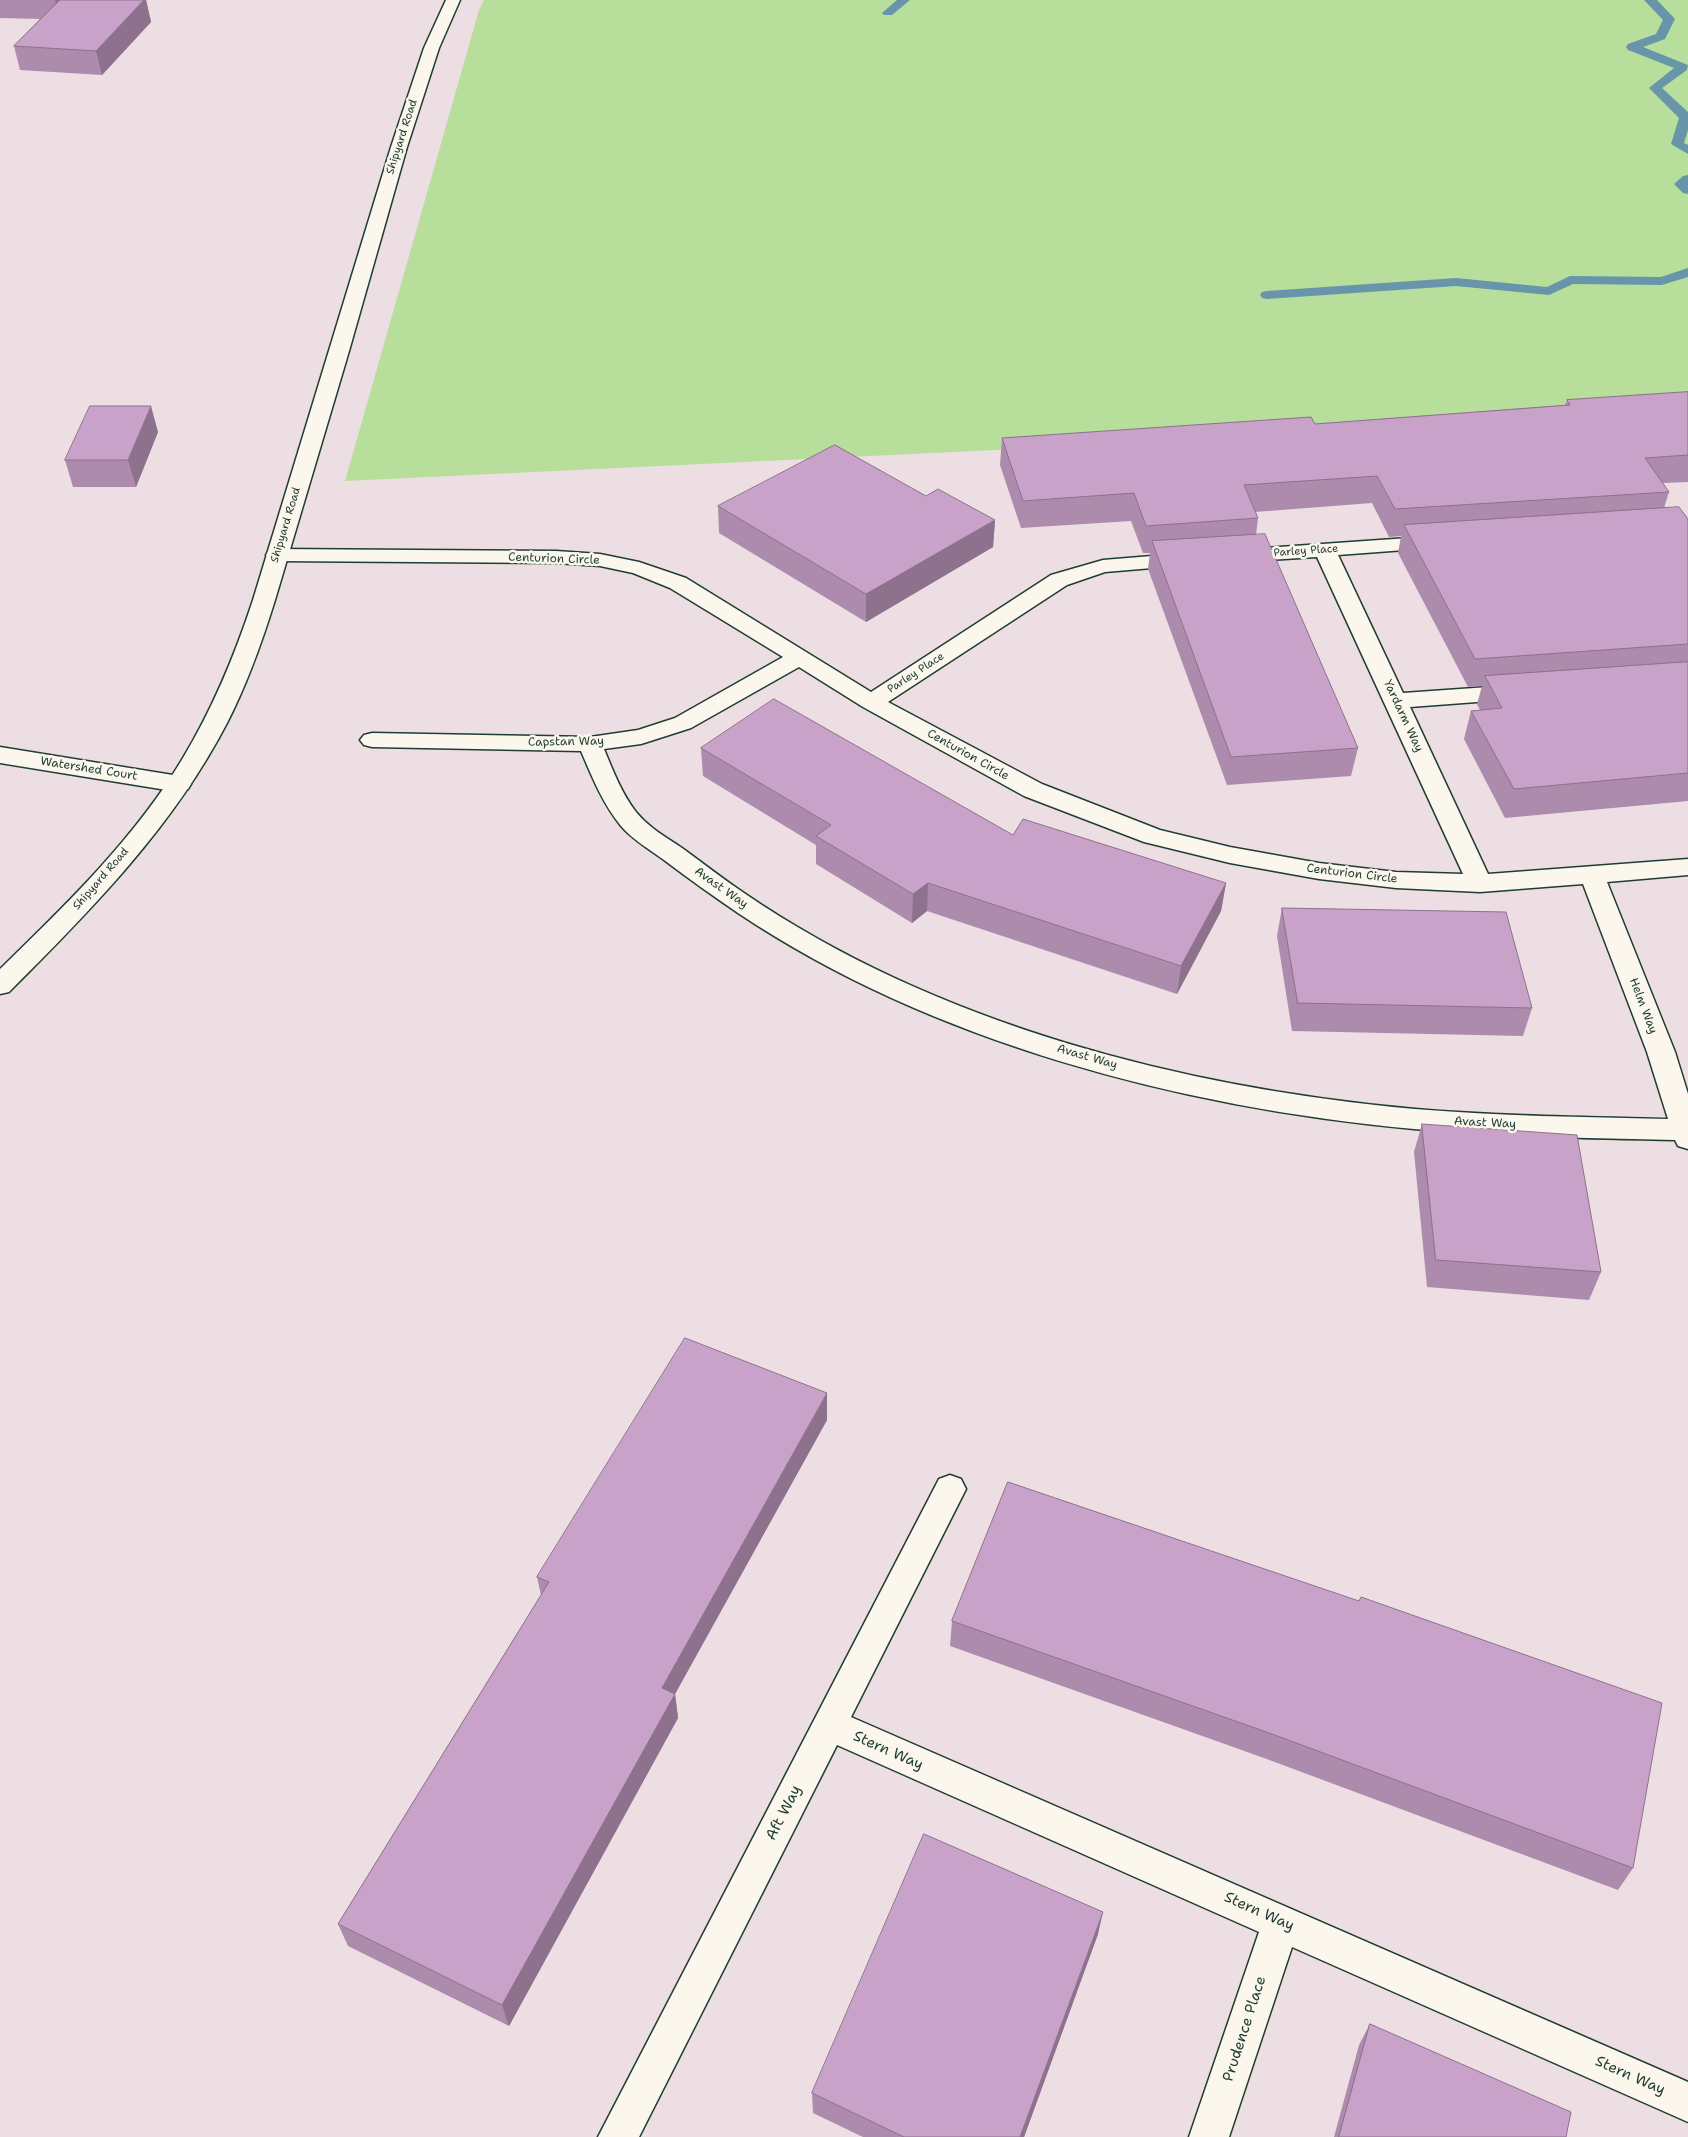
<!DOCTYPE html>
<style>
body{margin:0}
canvas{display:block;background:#ecdee2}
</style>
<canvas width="1688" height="2137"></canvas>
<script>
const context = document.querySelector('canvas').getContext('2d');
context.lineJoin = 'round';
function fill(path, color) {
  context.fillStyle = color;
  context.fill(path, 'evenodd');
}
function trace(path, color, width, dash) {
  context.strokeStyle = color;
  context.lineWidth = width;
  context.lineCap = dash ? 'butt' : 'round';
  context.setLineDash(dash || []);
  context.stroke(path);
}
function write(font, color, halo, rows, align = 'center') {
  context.font = font + ' "Shantell Sans",sans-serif';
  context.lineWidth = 5;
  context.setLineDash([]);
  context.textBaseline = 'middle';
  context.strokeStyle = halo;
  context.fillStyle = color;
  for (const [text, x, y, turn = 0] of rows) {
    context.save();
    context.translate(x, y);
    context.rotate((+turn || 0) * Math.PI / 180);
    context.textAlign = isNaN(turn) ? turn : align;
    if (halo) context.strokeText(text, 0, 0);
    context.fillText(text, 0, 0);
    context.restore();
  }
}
const green = new Path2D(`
 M484,0H1688V417L345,481L479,10Z`);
const stream = new Path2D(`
 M897,0H910L892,15H884L882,13Z
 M1644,0H1657L1675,19L1665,39L1643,47L1688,65L1687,70L1662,88L1688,112V130L1684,143L1688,145V154L1671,144L1679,118L1649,88L1674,68L1628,50L1626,47L1628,44L1656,34L1663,20Z
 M1688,175V194L1683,193L1674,184L1683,176Z
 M1688,268V277L1662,285L1573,284L1549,295L1456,286L1267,299L1262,298L1260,295L1262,292L1267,291L1456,278L1547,287L1570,276L1661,277Z`);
const street = new Path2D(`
 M1437,536L1445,537L1448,542L1445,547L1338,555L1403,693L1517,685L1525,687L1529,692L1525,697L1517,699L1410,707L1488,874L1688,859V875L1607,882L1675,1052L1688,1094V1149L1678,1146L1675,1140C1588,1138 1501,1137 1414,1129C1184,1108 932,1043 738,913C713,896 688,878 664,860C649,849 633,840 621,826C603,804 592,777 581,751L372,747L364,745L360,740L364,735L372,733L590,737L638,730L675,718L783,657L670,588L633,573L600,566L556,563L277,561L269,560L266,555L269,550L277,549L556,551L600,554L639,562L686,578L871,692L1051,575L1103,560L1188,553L1196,554L1199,559L1196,564L1188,565L1105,572L1067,585L888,702L1042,784L1160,830L1230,847L1319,863L1396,872L1463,874L1317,557L1236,562L1228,561L1225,556L1228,551L1236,550ZM799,667L863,707L1024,796L1144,842L1230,863L1319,879L1396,888L1480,892L1583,884L1647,1052L1668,1119C1584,1117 1499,1116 1415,1109C1184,1088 937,1025 744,893C723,879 703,863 682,848C666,837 649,828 636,812C622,794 613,771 604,749L641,744L691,728Z
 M0,747L179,776L188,779L191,784L188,789L179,792L0,763Z
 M950,1475L961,1479L966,1489L851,1717L1688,2082V2122L1292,1947L1229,2137H1189L1259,1932L837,1745L639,2137H598L939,1479Z`);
const secondary = new Path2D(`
 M446,0H460L439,48L407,147L349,351L275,600C262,642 247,684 227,723C173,827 91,910 9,992L0,994V969C66,905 135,838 183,758C213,708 235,655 253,600L391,147L424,48Z`);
const wall = new Path2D(`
 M0,0H146L151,22L102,75L20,70L14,46L40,19L0,18Z
 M1688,392V482L1663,483L1669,492L1664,508L1688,519V801L1505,818L1464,739L1471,711L1480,710L1477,704L1482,686L1468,687L1398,553L1401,536L1389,537L1372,503L1255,512L1258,518L1256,535L1358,748L1351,776L1227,785L1148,569L1150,553H1143L1131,521L1021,528L1000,465L1002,438L1315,424L1565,405L1567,400Z
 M158,432L136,487H73L65,460Z
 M926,496L995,520L993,547L866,622L719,533L718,506Z
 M701,748L1013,835L1226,883L1221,911L1177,994L927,911L912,923L816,864V845L703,776Z
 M1282,908L1532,1008L1523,1036L1292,1031L1277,936Z
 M1422,1124L1601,1272L1589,1300L1427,1287L1414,1152Z
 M827,1420L675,1694L678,1718L509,2026L348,1946L338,1924L541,1595L537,1577Z
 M1008,1482L1633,1868L1618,1890L1264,1758L950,1646L952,1621Z
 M1098,1934L1024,2137H863L813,2113L812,2093Z
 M1370,2024L1566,2137H1334L1359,2045Z`);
const shadedWall = new Path2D(`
 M55,0H75L60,20Z
 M144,0H146L151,22L102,75L96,51Z
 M151,406L158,432L136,487L128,460Z
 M995,520L993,547L866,622V594Z
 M928,883L927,911L912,923L913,894Z
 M1226,883L1221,911L1177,994L1181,966Z
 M827,1393V1420L665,1712L662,1688Z
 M675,1694L678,1718L509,2026L502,2005Z
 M1103,1912L1098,1934L1024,2137H1020Z`);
const building = new Path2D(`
 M60,0H144L96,51L14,46Z
 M1688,392V455L1645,458L1669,492L1395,509L1377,476L1244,485L1258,518L1146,526L1134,493L1023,501L1002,438L1311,417L1315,424L1570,405L1567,400Z
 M90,406H151L128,460H65Z
 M835,445L926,496L938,489L995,520L866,594L718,506Z
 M1679,507L1688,519V644L1475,659L1404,525Z
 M1265,534L1358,748L1231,757L1152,541Z
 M1688,662V773L1514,789L1471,711L1502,708L1485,676Z
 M774,699L1013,835L1023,819L1226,883L1181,966L928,883L913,894L816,836L831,825L701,748Z
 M1282,908L1506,912L1532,1008L1298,1003Z
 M1422,1124L1577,1135L1601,1272L1436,1260Z
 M685,1338L827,1393L662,1688L675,1694L502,2005L338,1924L549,1582L537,1577Z
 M1008,1482L1359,1601L1361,1597L1662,1703L1633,1868L1272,1734L952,1621Z
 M924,1834L1103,1912L1020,2137H904L812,2093Z
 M1370,2024L1571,2112L1566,2137H1339Z`);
const farStreetnames = [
 ["Shipyard Road",402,137,-72],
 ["Shipyard Road",286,525,-73],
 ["Parley Place",1306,551,-4],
 ["Parley Place",916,673,-33],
 ["Shipyard Road",101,879,-49]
];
const streetNames = [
 ["Centurion Circle",554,559,2],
 ["Yardarm Way",1403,716,65],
 ["Capstan Way",566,742,-1],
 ["Centurion Circle",968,755,29],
 ["Watershed Court",89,769,9],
 ["Centurion Circle",1352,874,7],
 ["Avast Way",721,888,35],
 ["Helm Way",1643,1006,69],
 ["Avast Way",1087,1057,16],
 ["Avast Way",1485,1123,3]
];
const nearStreetnames = [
 ["Stern Way",888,1751,24],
 ["Aft Way",784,1813,-63],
 ["Stern Way",1259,1912,24],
 ["Prudence Place",1245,2029,-72],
 ["Stern Way",1630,2076,24]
];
fill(green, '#b7de9a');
fill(stream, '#6895aa');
trace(street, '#1f3d34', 3);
trace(secondary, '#1f3d34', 3);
fill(street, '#fbf7ec');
fill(secondary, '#fbf7ec');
fill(wall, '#ad8bad');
fill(shadedWall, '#8d718d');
fill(building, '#c9a2c9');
trace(building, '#8d718d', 1);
write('11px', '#1f3d34', '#fbf7ec', farStreetnames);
write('12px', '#1f3d34', '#fbf7ec', streetNames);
write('15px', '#1f3d34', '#fbf7ec', nearStreetnames);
</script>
